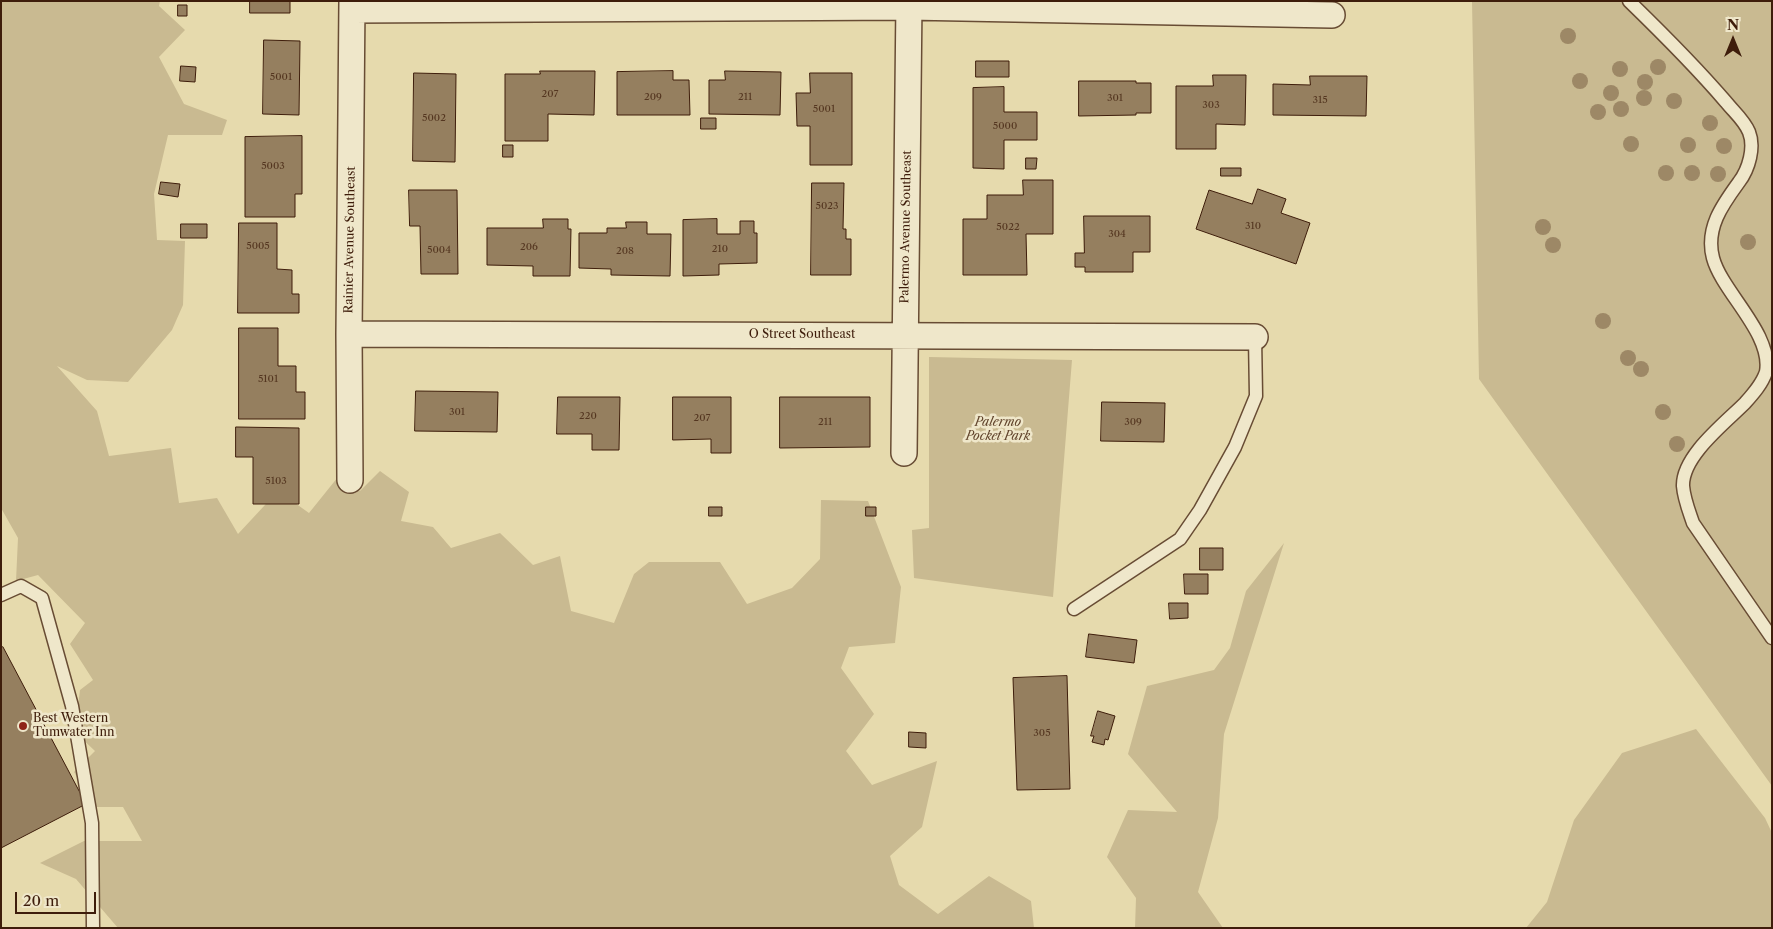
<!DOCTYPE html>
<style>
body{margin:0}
#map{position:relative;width:1773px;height:929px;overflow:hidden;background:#e6daad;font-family:"Libre Caslon Text",serif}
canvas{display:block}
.frame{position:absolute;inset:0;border:2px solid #3e1d0b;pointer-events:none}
.north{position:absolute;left:1708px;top:15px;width:50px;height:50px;-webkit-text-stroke:4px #efe7ca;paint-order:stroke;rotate:0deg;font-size:14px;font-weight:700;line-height:20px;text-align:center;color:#3e1d0b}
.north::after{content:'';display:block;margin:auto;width:18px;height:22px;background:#3e1d0b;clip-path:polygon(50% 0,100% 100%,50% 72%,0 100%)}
.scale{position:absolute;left:15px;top:892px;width:81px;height:22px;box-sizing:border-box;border:2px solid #3e1d0b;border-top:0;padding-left:6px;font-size:15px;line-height:18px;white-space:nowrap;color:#3e1d0b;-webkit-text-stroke:4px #efe7ca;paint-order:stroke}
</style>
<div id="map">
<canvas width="1773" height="929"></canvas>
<div class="frame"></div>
<div class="north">N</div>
<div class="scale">20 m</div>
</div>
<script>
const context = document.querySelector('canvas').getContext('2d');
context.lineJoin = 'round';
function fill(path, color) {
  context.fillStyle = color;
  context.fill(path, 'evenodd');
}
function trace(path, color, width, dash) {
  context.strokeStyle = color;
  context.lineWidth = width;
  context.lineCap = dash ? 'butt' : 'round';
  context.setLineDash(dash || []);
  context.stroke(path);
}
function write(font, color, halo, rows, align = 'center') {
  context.font = font + ' "Libre Caslon Text",serif';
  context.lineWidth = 5;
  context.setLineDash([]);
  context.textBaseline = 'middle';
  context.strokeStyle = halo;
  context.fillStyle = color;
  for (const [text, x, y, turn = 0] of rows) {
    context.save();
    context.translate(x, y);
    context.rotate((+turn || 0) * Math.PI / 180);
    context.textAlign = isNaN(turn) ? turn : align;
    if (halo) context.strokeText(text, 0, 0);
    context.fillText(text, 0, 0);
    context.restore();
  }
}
const green = new Path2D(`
 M1,1H160L159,6L185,30L159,57L184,104L227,120L222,135H168L154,194L157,240L185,241L183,305L172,330L128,382L87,380L57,366L97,411L109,456L171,448L179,503L217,498L238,534L278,491L309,513L338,477L360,491L380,471L409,492L401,521L433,527L451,548L500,533L533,565L560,556L571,611L614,623L634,574L649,562H720L747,604L792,588L820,559L821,500L868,501L901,587L895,643L849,647L841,668L874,714L846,751L872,785L937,761L922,827L890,856L899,885L938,914L989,876L1031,901L1034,928H118L76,879L40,863L84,841H142L123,807H94L74,772L95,751L75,732L80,690L93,680L70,644L85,623L38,575L16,581L18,538L1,508Z
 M1472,1H1772V786L1479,379Z
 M929,357L1072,360L1053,597L914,578L912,530L929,528Z
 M1284,543L1224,734L1218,818L1198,892L1223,928H1135L1136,898L1107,857L1128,810L1177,812L1128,754L1147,686L1214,670L1230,648L1246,591Z
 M1696,729L1765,818L1772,833V928H1526L1547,902L1574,820L1622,753Z`);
const building = new Path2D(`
 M250,1H290V13H250Z
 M178,5H187V16H178Z
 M264,40L300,41L299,115L263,114Z
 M976,61H1009V77H976Z
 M181,66L196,67L195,82L180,81Z
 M540,71H595L594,115L548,114V141H505V74H540Z
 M673,71V80H689L690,115H617V72Z
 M725,71L781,72L780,115L709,114V80H725Z
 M414,73L456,74L455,162L413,161Z
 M810,73H852V165H810V126H797L796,93H810Z
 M1213,75H1246L1245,125L1216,124V149H1176V86H1213Z
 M1310,76H1367L1366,116L1273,115V84L1310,85Z
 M1079,81H1136V83H1151V113H1136V115L1079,116Z
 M1004,87V112H1037V140H1004V169L973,168V88Z
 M701,118H716V129H701Z
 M302,136V194H295V217H245V137Z
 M503,145H513V157H503Z
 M1026,158H1037L1036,169H1026Z
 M1221,168H1241V176H1221Z
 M1023,180H1053V234H1026L1027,275H963V219H987V195H1023Z
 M161,182L180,184L178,197L159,194Z
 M812,183H844L843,229H846V239H851V275H811Z
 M1258,189L1286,199L1281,213L1310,223L1296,264L1196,229L1209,190L1252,204Z
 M409,190H457L458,274H421L420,226H410Z
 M1084,216H1150V252H1133V272H1085V267H1075V253H1084Z
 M543,219H568V229H571L570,276H533V266L487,265V228H543Z
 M717,219V234H740V221H754V233H757V263L719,264V275L683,276V220Z
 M626,222H647V234H671L670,276L611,275V269L579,268V233H607V228H626Z
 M239,223H277V269L292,270V294H299V313H238Z
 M181,224H207V238H181Z
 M239,328H278V366H296V392H305V419H239Z
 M416,391L498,392L497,432L415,431Z
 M558,397H620L619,450H592V434H557Z
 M673,397H731V453H711V439L673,440Z
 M780,397H870V447L780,448Z
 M1102,402L1165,403L1164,442L1101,441Z
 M236,427L299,428V504H253V457H236Z
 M709,507H722V516H709Z
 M866,507H876V516H866Z
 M1200,548H1223V570H1200Z
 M1184,574H1208V594H1185Z
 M1169,603H1188V618L1170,619Z
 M1089,634L1137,640L1134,663L1086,657Z
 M3,647L86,804L1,848V648Z
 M1067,676L1070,789L1017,790L1013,678Z
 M1098,711L1115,716L1108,740L1105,739L1104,745L1092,742L1094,736H1091Z
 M909,732L926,733V748L909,747Z`);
const service = new Path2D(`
 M1629,1C1663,34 1696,67 1726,102C1734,112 1744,120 1749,132C1755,147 1749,169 1739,182C1723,204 1705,228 1713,258C1722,292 1773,334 1766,372C1762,384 1753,394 1745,403C1725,423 1682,456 1683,486C1684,499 1689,511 1693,523L1772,638
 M1,595L21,586L42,598L72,706L92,823L93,928
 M1074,609L1180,539L1200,510L1235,447L1256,396L1255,337`);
const minor = new Path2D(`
 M352,10L909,7L1332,15
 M349,334L1255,337
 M904,453L909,1
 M350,480L349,334L352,1`);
const trees = [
 [1568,36],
 [1658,67],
 [1620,69],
 [1580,81],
 [1645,82],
 [1611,93],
 [1644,98],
 [1674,101],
 [1621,109],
 [1598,112],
 [1710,123],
 [1631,144],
 [1688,145],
 [1724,146],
 [1666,173],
 [1692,173],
 [1718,174],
 [1543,227],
 [1748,242],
 [1553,245],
 [1603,321],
 [1628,358],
 [1641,369],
 [1663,412],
 [1677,444]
];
const markers = [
 [23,726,5,"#8f2418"]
];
const numberNames = [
 ["5001",281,77],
 ["207",550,94],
 ["209",653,97],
 ["211",745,97],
 ["301",1115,98],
 ["315",1320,100],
 ["303",1211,105],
 ["5001",824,109],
 ["5002",434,118],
 ["5000",1005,126],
 ["5003",273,166],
 ["5023",827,206],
 ["310",1253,226],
 ["5022",1008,227],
 ["304",1117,234],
 ["5005",258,246],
 ["206",529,247],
 ["210",720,249],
 ["5004",439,250],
 ["208",625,251],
 ["5101",268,379],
 ["301",457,412],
 ["220",588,416],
 ["207",702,418],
 ["211",825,422],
 ["309",1133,422],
 ["5103",276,481],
 ["305",1042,733]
];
const streetNames = [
 ["Palermo Avenue Southeast",906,227,-89],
 ["Rainier Avenue Southeast",350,240,-89],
 ["O Street Southeast",802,335]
];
const parkNames = [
 ["Palermo",998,423],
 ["Pocket Park",998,437]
];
const poiNames = [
 ["Best Western",33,719],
 ["Tumwater Inn",33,733]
];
fill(green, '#c9ba91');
fill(building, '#957f5f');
trace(building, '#3e1d0b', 1);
trace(service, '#684c34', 15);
trace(minor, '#684c34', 28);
trace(service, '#efe7ca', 12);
trace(minor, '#efe7ca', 25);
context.fillStyle = '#9d8866';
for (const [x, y] of trees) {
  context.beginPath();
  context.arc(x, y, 8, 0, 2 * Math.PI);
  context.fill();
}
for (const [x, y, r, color] of markers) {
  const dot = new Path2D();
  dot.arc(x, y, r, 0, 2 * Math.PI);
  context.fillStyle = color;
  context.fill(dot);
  trace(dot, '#efe7ca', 2);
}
write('10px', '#543620', null, numberNames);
write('12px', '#3e1d0b', '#efe7ca', streetNames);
write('italic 12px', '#61442c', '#efe7ca', parkNames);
write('12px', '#3e1d0b', '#efe7ca', poiNames, 'left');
</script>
